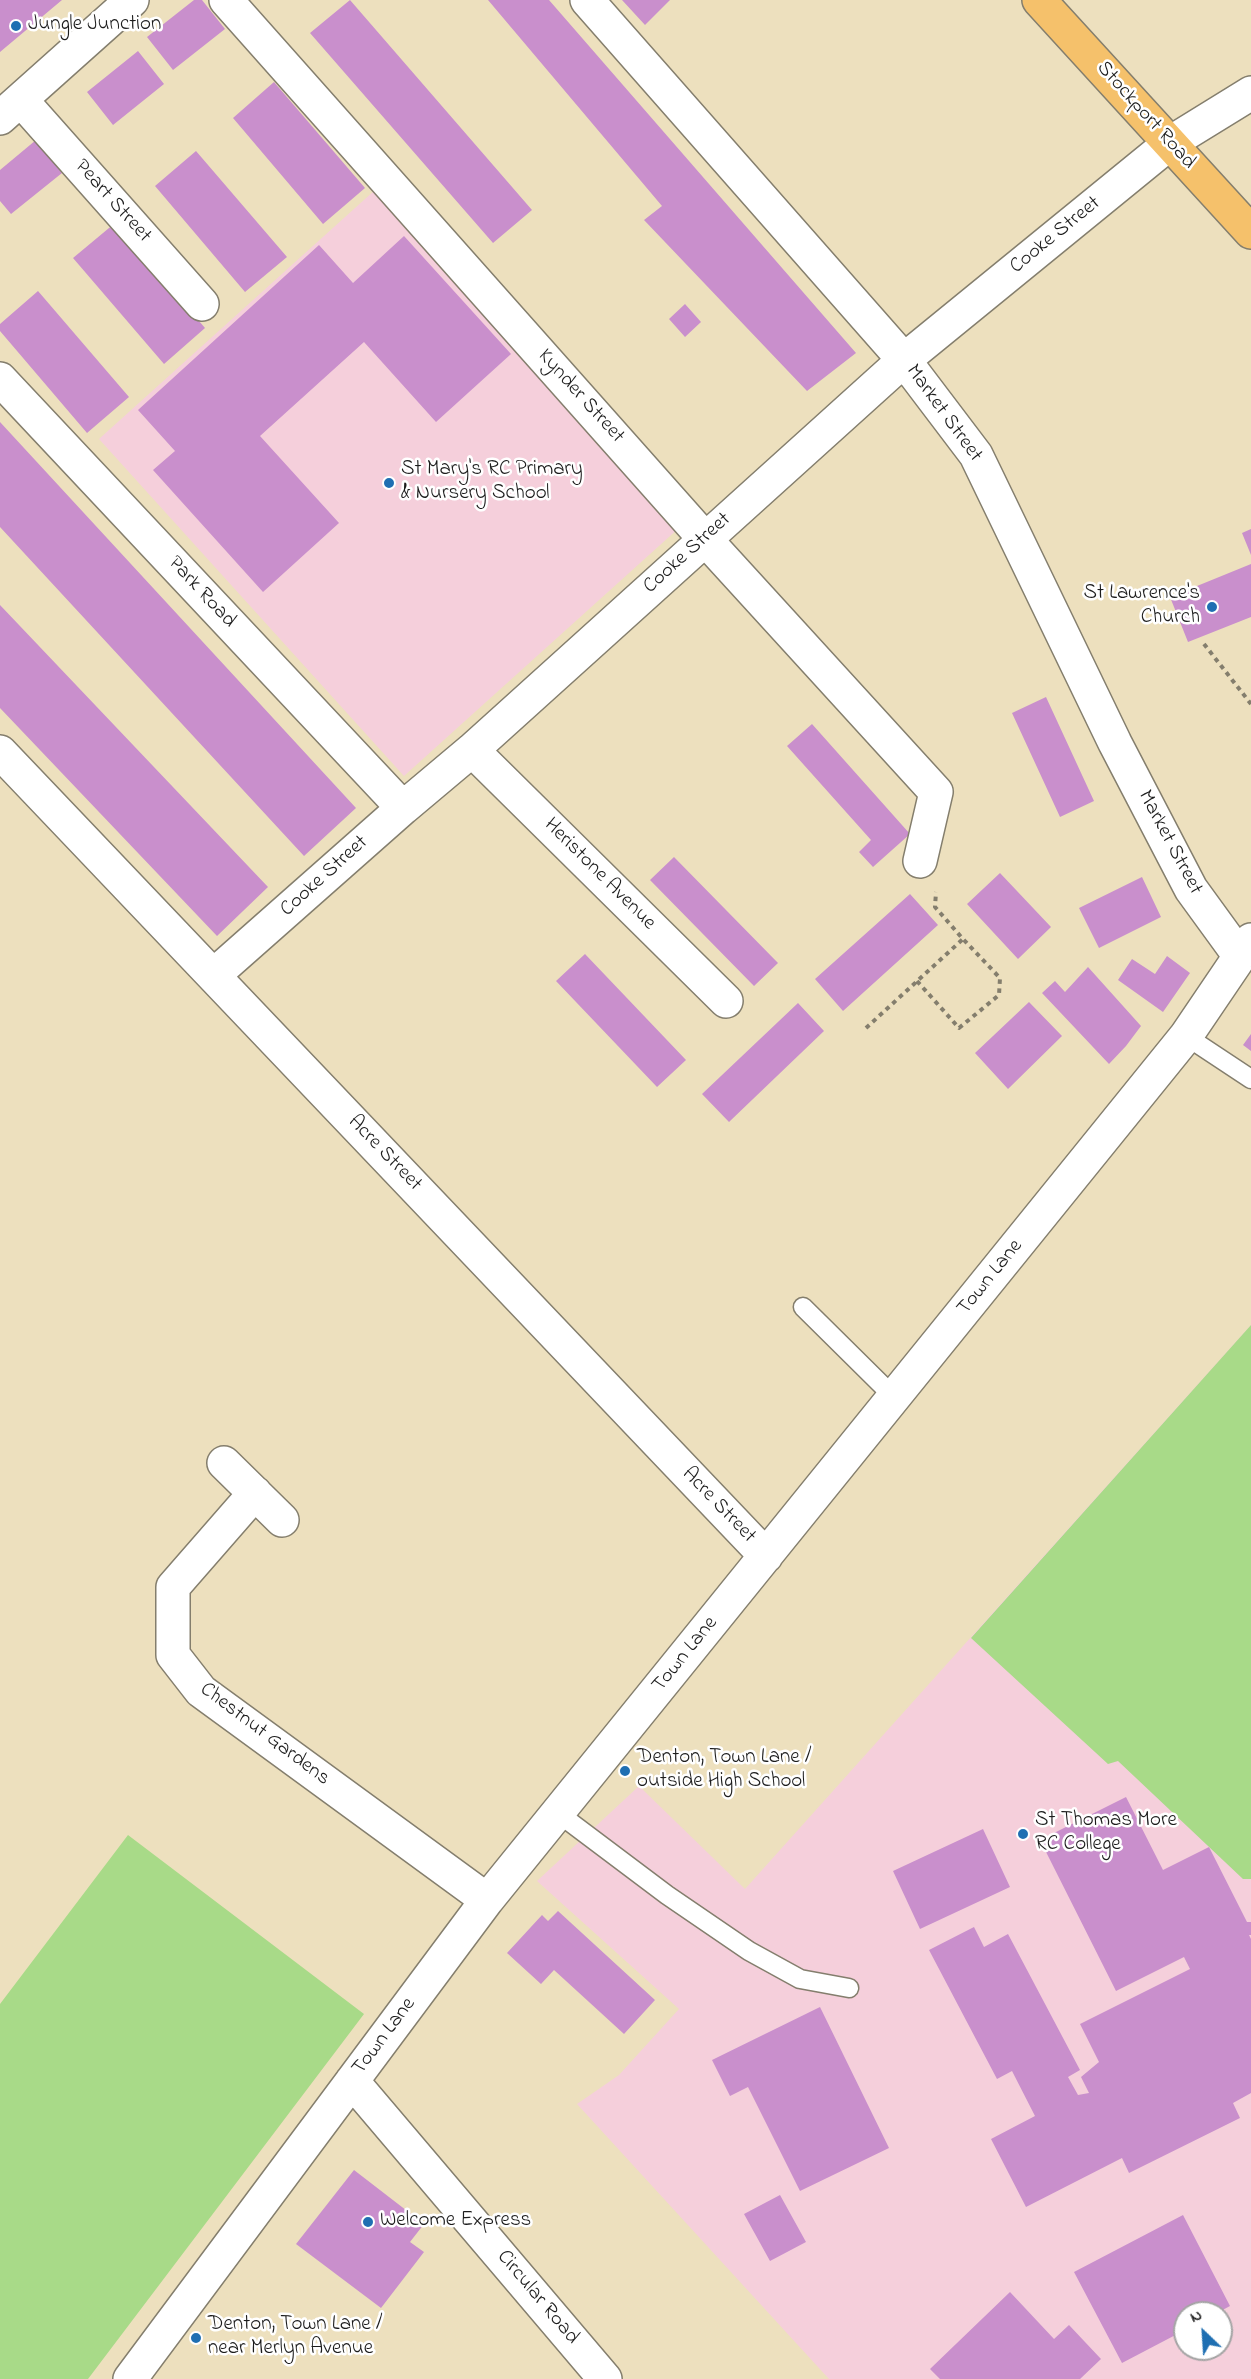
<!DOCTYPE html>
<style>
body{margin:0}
#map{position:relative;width:1251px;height:2379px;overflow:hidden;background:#ede0be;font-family:"Indie Flower",sans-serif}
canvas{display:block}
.north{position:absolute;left:1173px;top:2301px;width:60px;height:60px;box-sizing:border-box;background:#fff;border:2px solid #a4a4a4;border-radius:50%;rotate:335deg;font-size:16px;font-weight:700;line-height:24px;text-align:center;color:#1c1c1c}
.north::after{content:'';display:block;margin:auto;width:21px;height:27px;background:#1f6fb2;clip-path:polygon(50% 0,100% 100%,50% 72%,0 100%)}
</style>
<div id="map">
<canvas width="1251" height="2379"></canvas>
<div class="north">N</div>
</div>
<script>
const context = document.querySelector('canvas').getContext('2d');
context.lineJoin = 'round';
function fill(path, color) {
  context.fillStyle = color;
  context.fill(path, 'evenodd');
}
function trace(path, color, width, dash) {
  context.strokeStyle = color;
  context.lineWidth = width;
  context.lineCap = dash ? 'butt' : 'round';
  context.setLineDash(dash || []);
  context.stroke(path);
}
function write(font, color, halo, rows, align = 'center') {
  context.font = font + ' "Indie Flower",sans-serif';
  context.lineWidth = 5;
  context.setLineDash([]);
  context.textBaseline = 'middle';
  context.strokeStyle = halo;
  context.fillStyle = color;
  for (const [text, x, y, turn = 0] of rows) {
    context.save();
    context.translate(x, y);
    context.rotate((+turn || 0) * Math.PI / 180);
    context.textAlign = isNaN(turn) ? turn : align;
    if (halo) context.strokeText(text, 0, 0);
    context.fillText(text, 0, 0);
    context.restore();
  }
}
const built = new Path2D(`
 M375,190L680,527L404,776L99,439Z
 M1251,1325V2379H829L577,2104L619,2075L679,2009L537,1881L639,1786L745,1889ZM1185,2313H1221V2349H1185Z`);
const green = new Path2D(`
 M1251,1325V1879H1243L1118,1761L1108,1764L971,1638Z
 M128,1835L364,2014L88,2379H0V2004Z`);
const building = new Path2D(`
 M0,0H62L0,52Z
 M194,0H202L225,29L173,70L147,37Z
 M350,0L532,210L493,243L310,33Z
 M488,0H549L856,353L807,391L644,220L662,206Z
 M622,0H670L645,25Z
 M138,51L164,84L113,125L87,92Z
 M274,82L365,188L323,224L233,118Z
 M36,140L62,173L11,214L0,201V170Z
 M196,151L287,257L245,292L155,186Z
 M115,223L205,328L164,364L73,258Z
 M404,236L511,354L436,422L364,342L260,436L339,523L263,592L153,470L175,451L138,410L319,245L353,283Z
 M38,291L129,397L87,433L0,331V324Z
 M685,304L701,322L685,337L669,319Z
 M0,422L356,808L304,856L0,527Z
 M1251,529V555L1242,533Z
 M1251,564V617L1188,642L1170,597Z
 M0,605L268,887L217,936L0,708Z
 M1046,697L1094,801L1060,817L1012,713Z
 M812,724L910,834L873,867L859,852L871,840L787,746Z
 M674,857L778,963L754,986L650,880Z
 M1000,873L1051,927L1018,959L967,904Z
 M1142,877L1161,917L1099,948L1079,908Z
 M910,894L938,925L843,1011L815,979Z
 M585,954L686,1060L657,1087L556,981Z
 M1167,956L1190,973L1163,1012L1118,980L1132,959L1155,974Z
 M1088,967L1141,1026L1126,1046L1109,1064L1042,993L1055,981L1065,992Z
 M1029,1002L1062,1036L1008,1089L975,1053Z
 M798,1003L824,1031L729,1122L702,1094Z
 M1251,1034V1051L1243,1045Z
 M1126,1797L1163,1870L1209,1847L1247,1922H1251V1935H1249L1251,1939V2093L1233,2103L1240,2118L1129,2173L1122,2158L1026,2207L991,2139L1035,2116L1012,2071L997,2079L929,1950L974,1927L984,1947L1008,1934L1080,2070L1068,2077L1078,2095L1089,2093L1081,2077L1099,2062L1080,2024L1190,1969L1184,1957L1116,1991L1040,1840Z
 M983,1829L1010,1887L920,1929L893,1871Z
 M558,1911L655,2000L624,2034L554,1970L541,1984L507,1953L542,1915L548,1921Z
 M820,2007L889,2148L800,2191L748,2087L730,2096L712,2060Z
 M354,2170L424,2224L410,2242L424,2252L381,2308L296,2244Z
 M780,2195L806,2242L770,2261L744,2214Z
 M1183,2215L1230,2306L1217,2313H1185V2330L1122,2363L1074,2272Z
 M1010,2292L1054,2339L1069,2325L1101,2359L1080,2379H940L930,2369Z`);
const path = new Path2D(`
 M1204,644L1251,704
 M917,981L959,1028L999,995L1000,978L963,939
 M866,1028L963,939L935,907L936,892`);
const lane = new Path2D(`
 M1186,1036L1251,1079
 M803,1307L895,1398
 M558,1813L667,1895L749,1951L800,1979L849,1988`);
const street = new Path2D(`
 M226,0L705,539L936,792L920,861
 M587,0L904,360L976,455L1115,743L1191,889L1239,955
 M21,100L202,304
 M0,118L132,0
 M0,379L403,808
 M472,750L726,1001
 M0,752L766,1556
 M214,975L403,808L472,750L904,360L1170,143L1251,93
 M224,1463L282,1520
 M255,1493L173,1587V1655L201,1691L487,1900
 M352,2081L605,2379
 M130,2379L487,1900L1186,1036L1251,940`);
const highway = new Path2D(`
 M1039,0L1251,232`);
const markers = [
 [16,26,6,"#1f6fb2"],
 [389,483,6,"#1f6fb2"],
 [1212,607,6,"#1f6fb2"],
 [625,1771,6,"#1f6fb2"],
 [1023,1834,6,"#1f6fb2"],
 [368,2222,6,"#1f6fb2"],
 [196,2338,6,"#1f6fb2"]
];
const poiNames = [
 ["Jungle Junction",28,26],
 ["St Mary's RC Primary",401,471],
 ["& Nursery School",401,495],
 ["St Lawrence's",1200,595,"right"],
 ["Church",1200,619,"right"],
 ["Denton, Town Lane /",637,1759],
 ["outside High School",637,1783],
 ["St Thomas More",1035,1822],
 ["RC College",1035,1846],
 ["Welcome Express",380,2222],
 ["Denton, Town Lane /",208,2326],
 ["near Merlyn Avenue",208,2350]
];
const streetNames = [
 ["Stockport Road",1145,116,48],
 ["Peart Street",112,202,48],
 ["Cooke Street",1056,236,-39],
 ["Kynder Street",580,397,48],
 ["Market Street",943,414,54],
 ["Cooke Street",688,554,-42],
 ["Park Road",201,593,47],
 ["Market Street",1169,843,62],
 ["Heristone Avenue",599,875,45],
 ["Cooke Street",325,877,-42],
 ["Acre Street",384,1154,46],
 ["Town Lane",991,1278,-51],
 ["Acre Street",718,1506,46],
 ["Town Lane",686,1655,-51],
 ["Chestnut Gardens",264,1735,37],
 ["Town Lane",385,2037,-53],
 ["Circular Road",537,2298,50]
];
fill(built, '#f5cfdb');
fill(green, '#a8da88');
fill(building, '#c98fcc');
trace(lane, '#847e6d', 21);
trace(street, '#847e6d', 36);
trace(highway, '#847e6d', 36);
trace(path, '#847e6d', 4, [4.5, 4.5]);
trace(lane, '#fff', 18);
trace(street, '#fff', 33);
trace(highway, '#f5c16b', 33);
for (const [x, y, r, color] of markers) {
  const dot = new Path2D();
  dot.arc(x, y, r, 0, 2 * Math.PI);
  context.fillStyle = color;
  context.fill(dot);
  trace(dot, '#fff', 2);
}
write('21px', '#1c1c1c', '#fff', poiNames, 'left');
write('21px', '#1c1c1c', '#fff', streetNames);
</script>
